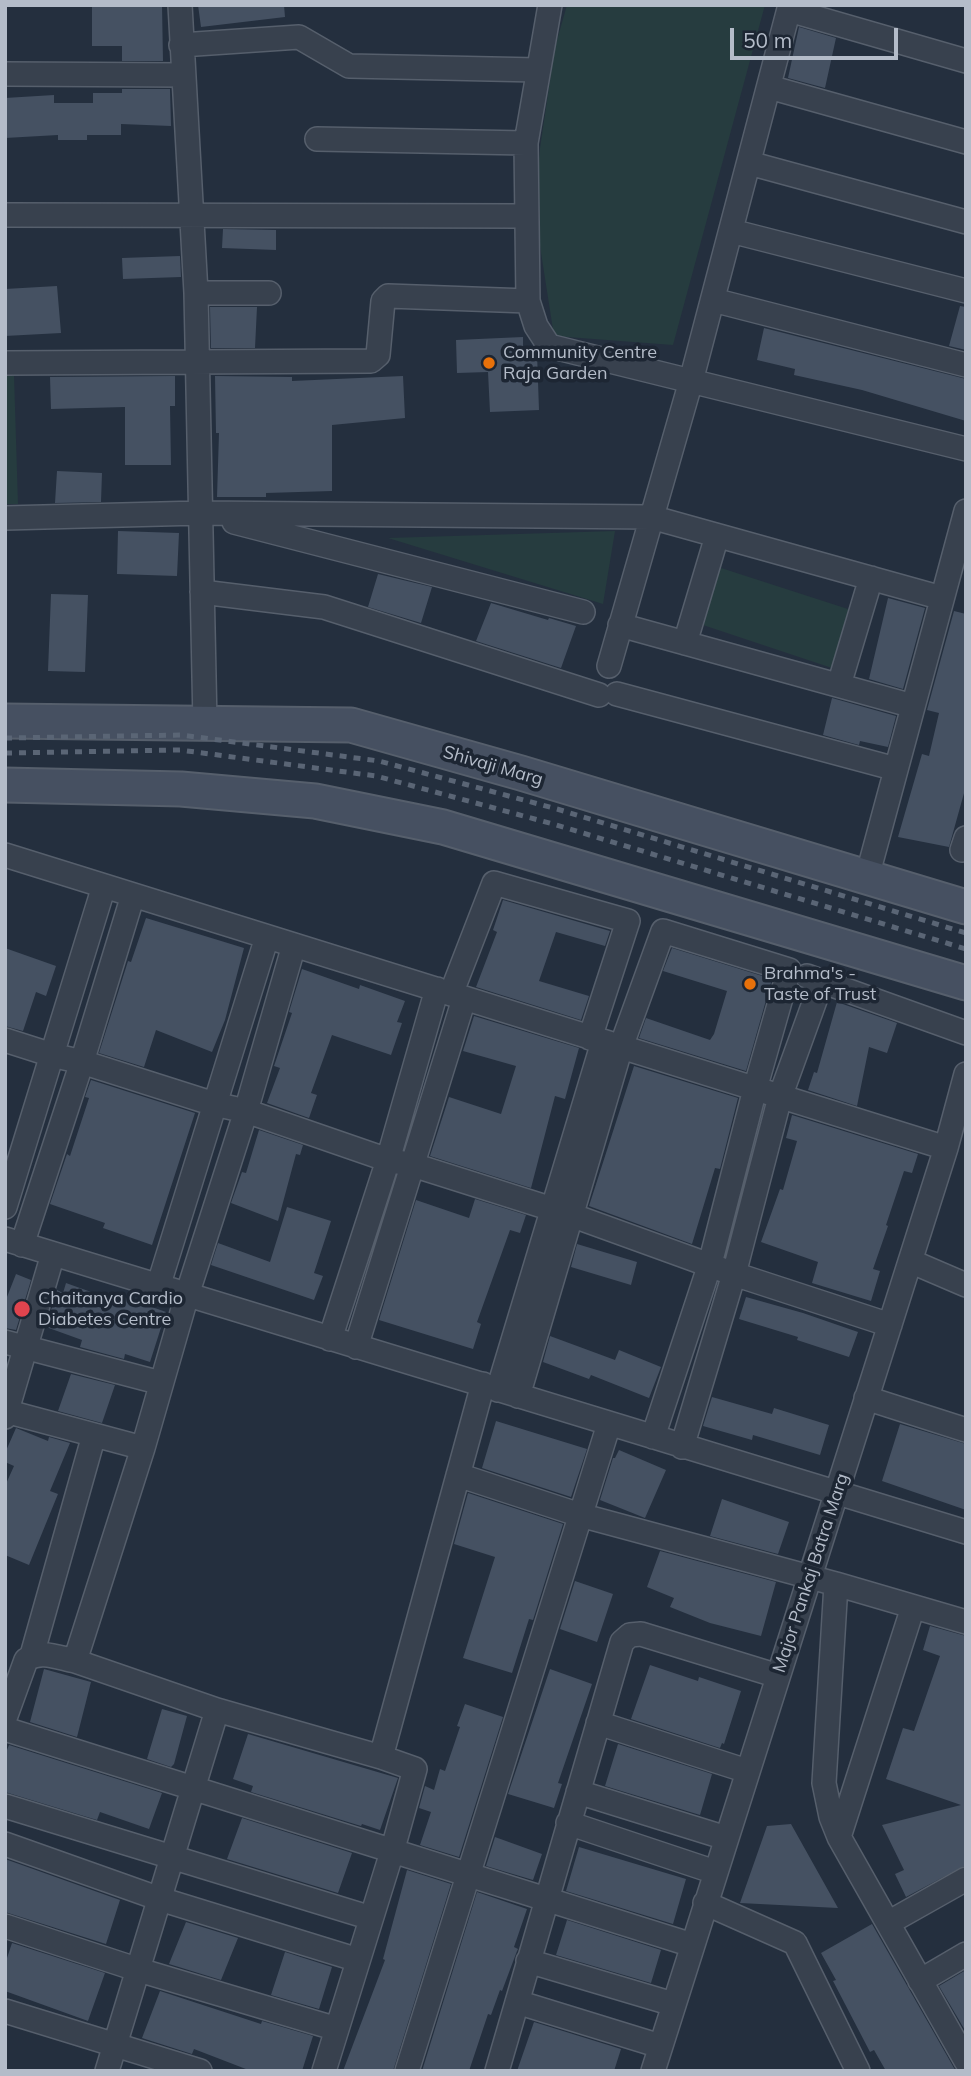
<!DOCTYPE html>
<style>
body{margin:0}
#map{position:relative;width:971px;height:2076px;overflow:hidden;background:#242f3e;font-family:Mulish,sans-serif}
canvas{display:block}
.frame{position:absolute;inset:0;border:7px solid #b4bcc9;pointer-events:none}
.scale{position:absolute;left:730px;top:28px;width:168px;height:32px;box-sizing:border-box;border:4px solid #b4bcc9;border-top:0;padding-left:9px;font-size:21px;line-height:24px;white-space:nowrap;color:#b4bcc9;-webkit-text-stroke:5px #1d2633;paint-order:stroke}
</style>
<div id="map">
<canvas width="971" height="2076"></canvas>
<div class="frame"></div>
<div class="scale">50 m</div>
</div>
<script>
const context = document.querySelector('canvas').getContext('2d');
context.lineJoin = 'round';
function fill(path, color) {
  context.fillStyle = color;
  context.fill(path, 'evenodd');
}
function trace(path, color, width, dash) {
  context.strokeStyle = color;
  context.lineWidth = width;
  context.lineCap = dash ? 'butt' : 'round';
  context.setLineDash(dash || []);
  context.stroke(path);
}
function write(font, color, halo, rows, align = 'center') {
  context.font = font + ' Mulish,sans-serif';
  context.lineWidth = 7;
  context.setLineDash([]);
  context.textBaseline = 'middle';
  context.strokeStyle = halo;
  context.fillStyle = color;
  for (const [text, x, y, turn = 0] of rows) {
    context.save();
    context.translate(x, y);
    context.rotate((+turn || 0) * Math.PI / 180);
    context.textAlign = isNaN(turn) ? turn : align;
    if (halo) context.strokeText(text, 0, 0);
    context.fillText(text, 0, 0);
    context.restore();
  }
}
const green = new Path2D(`
 M567,5H765L673,345L554,336L535,214L540,148L555,47Z
 M5,375H14L18,504H5Z
 M615,531L603,604L388,538Z
 M718,567L851,610L832,668L700,624Z`);
const building = new Path2D(`
 M92,5H162L163,61H122V46H92Z
 M198,5H284L285,17L201,27Z
 M799,27L836,38L825,88L788,78Z
 M122,89H170L171,126L121,124V135H87V140H58V135L5,138V98L54,95V103H93V93H122Z
 M223,229L276,230V250L222,248Z
 M180,256L181,277L123,279L122,258Z
 M57,286L61,333L5,336V289Z
 M960,306L966,307V350L949,346Z
 M210,307H257L255,348H211Z
 M764,328L966,379V421L862,390L794,375L795,369L757,360Z
 M523,337V353H537L539,410L490,412L488,372L457,373L456,340Z
 M175,376V406H170L171,465H125V407L51,409L50,377Z
 M215,376L292,377V381L403,376L405,418L332,425V491L266,493V497H217L219,433H216Z
 M57,471L102,473L101,502L55,503Z
 M118,531L179,533L177,576L117,574Z
 M378,574L432,587L421,623L368,607Z
 M51,594L88,595L85,672L48,671Z
 M888,598L925,608L903,689L869,679Z
 M491,603L548,620L549,618L576,626L561,668L476,641Z
 M954,611L966,614V786L949,847L898,837L922,754L929,756L939,713L927,710Z
 M832,698L896,716L888,747L860,741L859,745L823,735Z
 M503,900L610,931L605,946L556,932L539,981L589,996L581,1020L476,987L497,932L493,930Z
 M146,918L244,948L225,1020L212,1052L156,1030L144,1067L99,1053L128,961L131,962Z
 M5,948L56,966L46,996L36,992L23,1031L5,1026Z
 M672,948L772,979L746,1071L639,1038L646,1018L710,1040L714,1034L727,991L663,971Z
 M302,969L359,989L360,985L405,1001L397,1022L402,1023L391,1055L332,1035L311,1093L317,1095L309,1118L267,1103L280,1068L274,1066L292,1013L289,1012Z
 M837,1002L897,1023L887,1053L869,1047L857,1106L808,1090L814,1072L817,1073Z
 M474,1016L579,1048L565,1099L555,1096L531,1188L430,1156L449,1097L501,1114L516,1066L463,1051Z
 M634,1066L738,1098L720,1169L715,1168L692,1244L589,1206Z
 M91,1080L195,1113L152,1245L103,1228L105,1223L50,1204L67,1154L70,1156L89,1098L85,1097Z
 M792,1115L918,1154L912,1173L904,1171L886,1225L888,1226L873,1269L880,1271L871,1301L812,1283L818,1262L761,1242L780,1189L783,1190L797,1141L786,1138Z
 M259,1130L303,1145L300,1155L296,1154L278,1221L231,1203L242,1172L246,1173Z
 M475,1199L526,1215L520,1233L510,1230L477,1322L481,1324L473,1349L379,1320L416,1200L469,1218Z
 M287,1207L331,1221L314,1273L323,1276L314,1300L211,1265L218,1243L270,1262Z
 M577,1244L637,1262L631,1285L571,1267Z
 M16,1274L31,1280L16,1330L5,1328V1302Z
 M66,1283L119,1302L121,1296L166,1312L150,1362L125,1354L124,1359L80,1347L82,1340L46,1327L57,1290L63,1293Z
 M746,1297L803,1313L858,1332L849,1357L797,1340L798,1337L739,1319Z
 M550,1336L615,1360L619,1350L661,1367L649,1398L591,1375L589,1379L543,1362Z
 M71,1374L115,1385L102,1423L58,1411Z
 M712,1397L772,1414L774,1408L829,1425L820,1455L753,1435L752,1440L703,1426Z
 M496,1421L587,1449L571,1497L482,1468Z
 M900,1424L966,1444V1510L882,1481Z
 M16,1428L48,1441L49,1437L70,1443L50,1491L58,1494L29,1565L5,1555V1486L14,1466L5,1462V1453Z
 M619,1450L666,1470L645,1518L600,1500L613,1458H615Z
 M468,1493L563,1524L533,1620L529,1619L512,1673L463,1658L495,1557L454,1544Z
 M722,1499L789,1522L778,1554L710,1536Z
 M660,1551L776,1582L761,1636L710,1623L670,1607L674,1598L647,1587Z
 M575,1581L613,1594L597,1642L560,1629Z
 M930,1626L966,1636V1865L906,1897L895,1874L904,1870L882,1825L961,1805L886,1779L903,1728L914,1731L940,1656L923,1650Z
 M650,1665L698,1681L699,1677L741,1691L724,1744L722,1743L720,1748L631,1719Z
 M44,1669L91,1682L77,1737L30,1722Z
 M550,1669L592,1684L558,1783L562,1784L554,1808L508,1794Z
 M465,1704L503,1717L459,1857L420,1845L431,1812L419,1808L425,1786L434,1790L440,1769L445,1771L460,1727L457,1726Z
 M162,1709L187,1716L174,1764L171,1767L147,1759Z
 M248,1734L398,1778L380,1830L362,1824L361,1826L251,1792L253,1786L233,1779Z
 M618,1744L712,1774L700,1815L605,1786Z
 M9,1745L162,1793L149,1829L100,1812L97,1820L5,1792V1755Z
 M242,1818L352,1853L338,1893L227,1859Z
 M791,1824L838,1908L740,1903L767,1826Z
 M495,1837L542,1854L533,1880L486,1866Z
 M579,1847L686,1879L673,1924L566,1891Z
 M5,1859L120,1900L106,1944L5,1912Z
 M407,1870L451,1884L393,2071H343L385,1960L383,1959Z
 M477,1892L527,1909L514,1947L518,1949L517,1951L502,1991L500,1990L491,2015L488,2014L469,2071H422Z
 M567,1920L661,1950L651,1983L556,1955Z
 M186,1922L238,1938L221,1980L169,1964Z
 M872,1924L954,2068L956,2071H886L874,2050L870,2052L833,1981L836,1980L821,1953Z
 M12,1943L105,1973L88,2021L5,1991V1964Z
 M285,1952L332,1967L319,2009L271,1995Z
 M966,1970V2032L939,1986Z
 M160,1991L261,2024L262,2021L313,2036L302,2071H251L194,2049L192,2054L142,2038Z
 M534,2022L621,2049L614,2071H517Z`);
const minor = new Path2D(`
 M180,5L196,293L205,724
 M789,10L966,61
 M181,45L299,37L349,66L538,70
 M5,74L183,75
 M769,87L966,142
 M317,139L526,143
 M749,163L966,222
 M5,215L526,216
 M731,231L966,291
 M196,293H269
 M713,300L966,365
 M528,301L536,326L549,346L966,449
 M5,363L371,361L378,355L383,301L388,296L528,301L526,143L550,5
 M5,518L200,513L651,517L942,598
 M234,522L583,612
 M202,592L324,607L599,695
 M620,625L913,706
 M685,643L717,536
 M609,666L691,381L790,5
 M839,685L871,578
 M617,694L896,769
 M962,850L966,838
 M5,855L946,1148
 M867,877L966,511
 M294,945L246,1111L187,1295L143,1448L75,1661L217,1710L381,1757L483,1384
 M807,976L966,1033
 M451,994L494,883L628,921L590,1038
 M5,1040L52,1055L82,1062L214,1104L246,1111L388,1160L413,1165L571,1215L734,1274L890,1325
 M5,1207L104,886
 M5,1239L966,1532
 M22,1245L82,1062L133,895
 M910,1261L966,1285
 M158,1287L267,937
 M330,1339L388,1160L437,989
 M5,1342L161,1383
 M356,1347L464,999
 M498,1390L603,1042
 M518,1396L621,1047L663,931L789,970L755,1089L710,1264L653,1437
 M866,1398L966,1430
 M5,1411L143,1448
 M5,1417L53,1254
 M682,1447L734,1274L780,1097L822,981
 M458,1475L580,1515L836,1584L824,1783L831,1817L839,1837L966,2061
 M836,1584L966,1622
 M32,1655L94,1435
 M5,1718L26,1660C40,1649 59,1658 75,1661
 M598,1723L747,1771
 M5,1729L692,1945
 M578,1792L726,1838
 M5,1806L371,1918
 M568,1823L715,1872
 M839,1837L913,1607
 M5,1844L160,1899L358,1960
 M705,1903L795,1943L858,2071
 M888,1923L966,1879
 M5,1926L139,1970L337,2029
 M528,1961L673,2004
 M920,1981L966,1954
 M517,2002L660,2046
 M5,2011L200,2071
 M107,2071L217,1710
 M324,2071L392,1852L415,1769L381,1757
 M407,2071L609,1424
 M497,2071L622,1642L630,1635L641,1634L778,1676
 M653,2071L946,1148L966,1074`);
const secondary = new Path2D(`
 M5,721L351,725L521,773L966,907
 M5,785L181,789L315,801L443,827L966,983`);
const rail = new Path2D(`
 M5,738L181,735L379,761L557,809L966,933
 M5,753L180,750L376,776L553,824L966,949`);
const markers = [
 [489,363,7,"#e8710a"],
 [750,984,7,"#e8710a"],
 [22,1309,9,"#e0444e"]
];
const poiNames = [
 ["Community Centre",503,353],
 ["Raja Garden",503,374],
 ["Brahma's -",764,974],
 ["Taste of Trust",764,995],
 ["Chaitanya Cardio",38,1299],
 ["Diabetes Centre",38,1320]
];
const streetNames = [
 ["Shivaji Marg",493,766,16],
 ["Major Pankaj Batra Marg",811,1573,-72]
];
fill(green, '#263c3f');
fill(building, '#455162');
trace(minor, '#565f6c', 26);
trace(secondary, '#565f6c', 37);
trace(minor, '#38414e', 23);
trace(secondary, '#465061', 33);
trace(rail, '#5a6575', 5, [7, 7]);
for (const [x, y, r, color] of markers) {
  const dot = new Path2D();
  dot.arc(x, y, r, 0, 2 * Math.PI);
  context.fillStyle = color;
  context.fill(dot);
  trace(dot, '#1d2633', 2.5);
}
write('18px', '#b4bcc9', '#1d2633', poiNames, 'left');
write('18px', '#b4bcc9', '#1d2633', streetNames);
</script>
